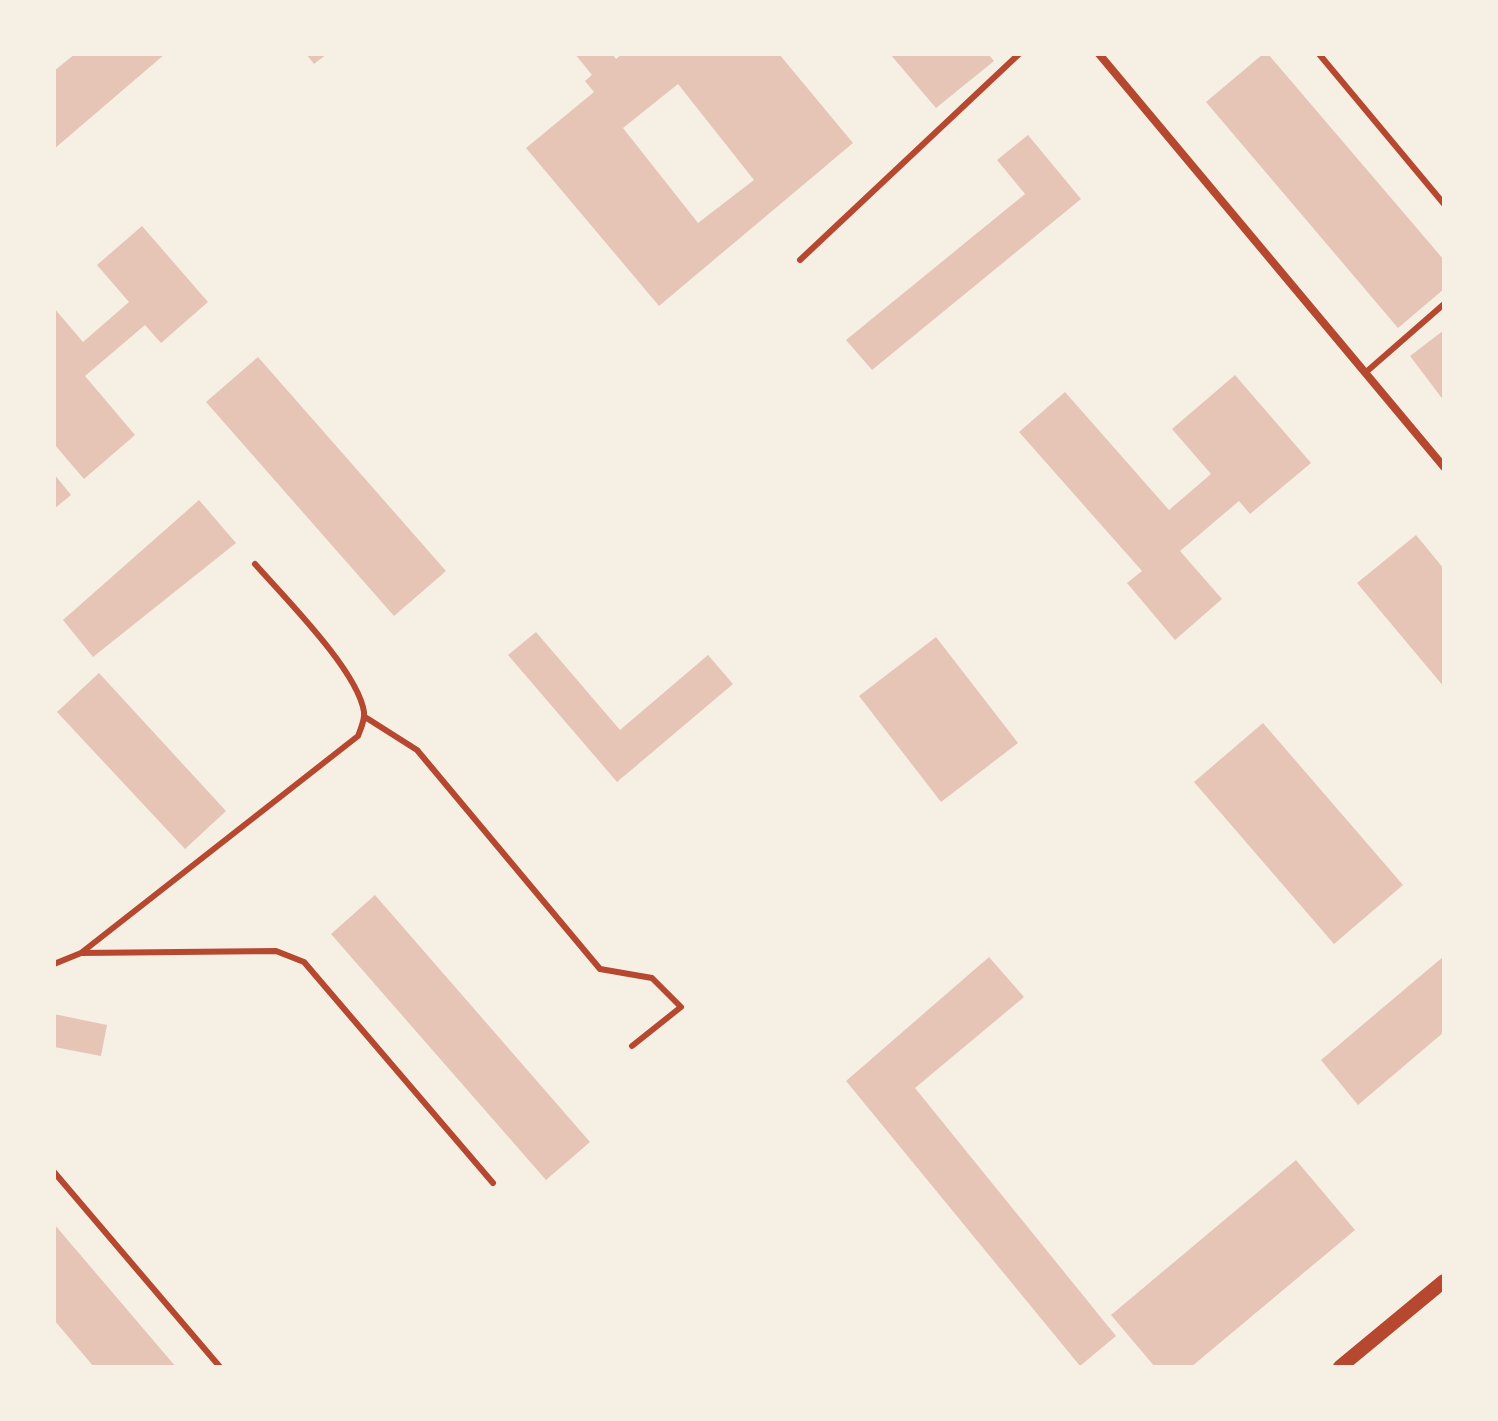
<!DOCTYPE html>
<style>
body{margin:0}
#map{position:relative;width:1498px;height:1421px;overflow:hidden;background:#f6efe4;font-family:Mulish,sans-serif}
canvas{display:block}
.frame{position:absolute;inset:0;border:56px solid #f6efe4;pointer-events:none}
</style>
<div id="map">
<canvas width="1498" height="1421"></canvas>
<div class="frame"></div>
</div>
<script>
const context = document.querySelector('canvas').getContext('2d');
context.lineJoin = 'round';
function fill(path, color) {
  context.fillStyle = color;
  context.fill(path, 'evenodd');
}
function trace(path, color, width, dash) {
  context.strokeStyle = color;
  context.lineWidth = width;
  context.lineCap = dash ? 'butt' : 'round';
  context.setLineDash(dash || []);
  context.stroke(path);
}
const building = new Path2D(`
 M75,54H165L54,149V71Z
 M306,54H327L314,64Z
 M575,54H612L616,59L622,54H779L853,143L659,306L526,148L594,92L585,81L592,75ZM678,84L754,180L698,223L623,128Z
 M890,54H988L994,61L936,108Z
 M1263,54H1268L1444,260V289L1398,328L1206,102Z
 M1028,135L1081,199L872,370L846,340L1025,194L997,160Z
 M142,226L208,302L161,343L145,325L85,376L135,435L84,479L54,444V308L83,342L129,302L97,265Z
 M1444,330V401L1410,356Z
 M258,357L446,571L394,616L206,402Z
 M1235,375L1311,463L1250,514L1239,501L1180,551L1222,599L1175,640L1127,583L1142,571L1019,432L1065,392L1169,510L1211,474L1172,429Z
 M54,474L71,495L54,509Z
 M199,500L236,543L93,657L63,620Z
 M1416,535L1444,569V687L1357,583Z
 M536,632L620,730L708,655L733,684L617,782L508,655Z
 M936,637L1018,743L941,802L859,696Z
 M99,673L226,811L185,849L57,712Z
 M1263,723L1403,885L1334,944L1194,782Z
 M375,895L590,1142L546,1180L331,934Z
 M1444,956V1032L1358,1105L1321,1060Z
 M989,957L1024,997L915,1088L1116,1336L1080,1366L846,1081Z
 M54,1014L107,1025L101,1056L54,1047Z
 M1296,1160L1355,1230L1191,1367H1155L1111,1315Z
 M54,1224L176,1367H94L54,1320Z`);
const service = new Path2D(`
 M1319,54L1444,204
 M800,260L1019,54
 M1365,373L1444,304
 M365,717L417,750L600,969L652,978L681,1007L632,1046
 M81,953L276,951L304,962L493,1183
 M54,964L81,953L358,736C361,728 365,720 364,712C358,671 285,598 255,564
 M54,1172L220,1367`);
const minor = new Path2D(`
 M1099,54L1444,467`);
const tertiary = new Path2D(`
 M1340,1367L1444,1281`);
fill(building, '#e6c5b7');
trace(service, '#b5482f', 6);
trace(minor, '#b5482f', 8);
trace(tertiary, '#b5482f', 14);
</script>
